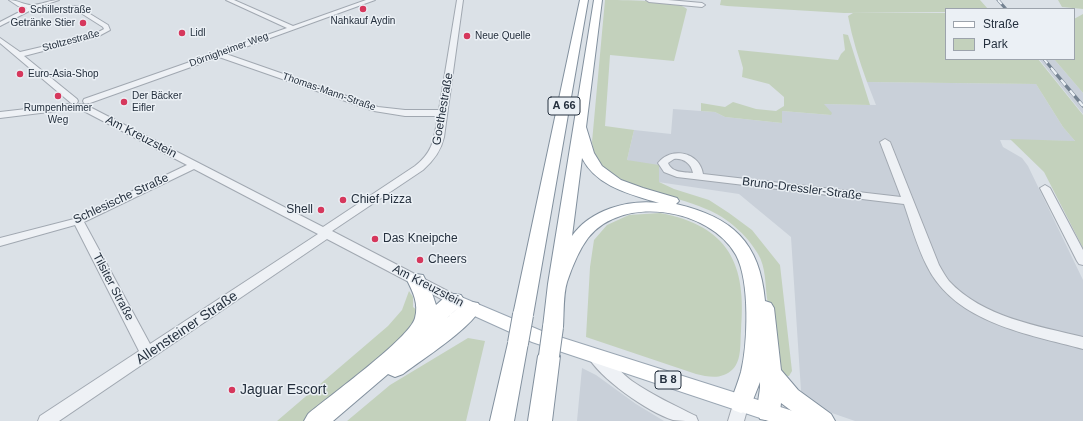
<!DOCTYPE html>
<meta charset="utf-8">
<style>
body{margin:0}
#map{position:relative;width:1083px;height:421px;overflow:hidden;background:#dbe1e7;font-family:Arial,sans-serif}
canvas{display:block}
.legend{position:absolute;left:945px;top:8px;width:130px;height:52px;box-sizing:border-box;background:#ebf0f5;border:1px solid #9ca3ac;margin:0;padding:5px 7px;list-style:none;font-size:12px;color:#25303e}
.legend li{display:flex;align-items:center;gap:8px;height:20px}
.legend b{width:20px;border:1px solid #9ca3ac}
</style>
<div id="map">
<canvas width="1083" height="421"></canvas>
<ul class="legend">
<li><b style="height:5px;background:#fff"></b>Straße</li>
<li><b style="height:11px;background:#c3d1bc"></b>Park</li>
</ul>
</div>
<script>
const context = document.querySelector('canvas').getContext('2d');
context.lineJoin = 'round';
function fill(path, color) {
  context.fillStyle = color;
  context.fill(path, 'evenodd');
}
function trace(path, color, width, dash) {
  context.strokeStyle = color;
  context.lineWidth = width;
  context.lineCap = dash ? 'butt' : 'round';
  context.setLineDash(dash || []);
  context.stroke(path);
}
function write(font, color, halo, rows, align = 'center') {
  context.font = font + ' Arial,sans-serif';
  context.lineWidth = 3;
  context.setLineDash([]);
  context.textBaseline = 'middle';
  context.strokeStyle = halo;
  context.fillStyle = color;
  for (const [text, x, y, turn = 0] of rows) {
    context.save();
    context.translate(x, y);
    context.rotate((+turn || 0) * Math.PI / 180);
    context.textAlign = isNaN(turn) ? turn : align;
    if (halo) context.strokeText(text, 0, 0);
    context.fillText(text, 0, 0);
    context.restore();
  }
}
const built = new Path2D(`
 M1039,59H1054L1083,93V114Z
 M867,82L1036,84L1063,127L1075,141L1000,140L1003,147L1022,158L1028,166L1083,280V421H855L829,412L808,400L801,391L791,237L739,194L658,182V170L627,160L634,130L671,134L673,109L715,112L725,117L782,123V111L831,115L823,104L876,105Z
 M582,368L596,375L636,404L664,421H577Z`);
const green = new Path2D(`
 M605,0C619,0 679,0 687,9L674,61L610,55L605,126L634,130L627,160L659,165V182L674,189L709,200L729,213L752,230L780,265L792,371L789,376H779C775,350 771,324 767,298C765,284 766,267 758,254C747,235 727,217 706,209C673,194 615,189 596,157C594,153 593,147 592,142Z
 M721,0H980L988,9H946V12L844,13L727,6L720,5Z
 M1058,0H1083V9L1062,7Z
 M853,13H946V59H1038L1083,115V248L1044,172L1010,139L1075,141L1063,127L1036,84L867,82C859,60 852,38 848,16Z
 M1083,14V93L1054,59H1074V19Z
 M843,34L848,35L870,105L824,104L832,113L831,115L782,111V123L725,117L715,112L701,111V103L725,107L733,102L756,109L776,111L784,106V97L769,84L742,77L743,68L738,50L838,60L841,54L845,50Z
 M660,213C729,226 747,264 741,331C740,342 742,360 733,369C722,380 709,377 696,374L586,337L590,267L594,240L607,225L629,215Z
 M409,291L413,297V307L418,311L411,333L307,421H277L388,326L402,310Z
 M468,338L485,341L466,421H347L390,385Z`);
const minor = new Path2D(`
 M9,0C18,0 25,6 34,5C43,4 50,0 59,0L35,8L0,26V22L27,8L18,6Z
 M226,0H234L293,26L366,0H375L226,54L378,107L405,110H439L457,0H463L444,137C441,151 433,161 423,170L332,231L459,297L461,300L459,303L454,305L449,303L327,239L59,421H38L40,416L139,351L75,225L0,246V238L74,219L187,165L78,108L77,106L78,104H84L323,227L415,166C434,151 434,138 438,116H405L374,111L219,57L90,103H84L83,101L84,99L287,28ZM194,169L318,234L150,344L84,222Z
 M646,0H668L702,3L705,5L702,7L649,2Z
 M73,6H77L108,25L110,30L97,37L24,56L77,99L78,101L77,103H71L0,43V38L20,52L93,35L104,29L103,27L73,8Z
 M70,104L73,105L74,107L73,109L0,118V112Z
 M885,139L890,142L939,265C942,270 945,276 949,281C982,317 1038,326 1083,337V349C1028,334 955,323 927,266C917,247 911,224 904,204L677,177L664,172L658,163C671,146 700,152 703,174L901,197L880,142ZM674,159C683,158 691,163 693,173C684,172 672,173 668,163Z
 M1045,185L1050,188L1083,250V265L1079,264L1077,261L1040,188Z
 M594,349C603,352 622,374 632,381C652,395 674,405 696,416L698,421C691,421 680,421 673,420C648,412 599,378 587,355L589,351Z
 M741,396L747,398L749,403L744,421H728L735,398Z`);
const major = new Path2D(`
 M454,294L544,332L796,412L803,415L806,421H769L532,342L448,304L446,300L448,296Z`);
const highway = new Path2D(`
 M580,0H588L533,315L530,320L523,322L516,320L513,315Z
 M594,0H602L586,127L594,153L602,166L621,180L643,188L677,198L679,201L676,204C732,217 760,242 765,301L771,303L774,308L781,370L798,390L831,414L835,421H805L781,403L780,412L776,419L771,421L760,419C754,407 761,395 760,382L749,410L741,413L733,410L730,403C734,393 738,382 741,372C748,343 750,281 736,255C710,208 622,194 588,238C579,250 572,267 567,282C563,295 564,313 563,327L560,332L553,335L546,332L543,327L548,284ZM582,158C597,187 630,194 659,203C628,199 590,210 572,236Z
 M416,274L423,275L432,293L436,305C444,298 449,292 461,295L464,300L461,305L446,319C456,310 463,299 478,303L481,308C469,330 424,358 403,374L395,377L388,374L333,421H304L308,414C328,397 410,338 415,318C419,304 413,292 407,280L409,275Z
 M518,335L525,337L528,343L514,421H490L508,343L511,337Z
 M549,348L556,350L560,356L552,421H528L538,356L542,350Z`);
const railFar1 = new Path2D(`
 M998,0L1006,9
 M1044,59L1053,70`);
const rail = new Path2D(`
 M1052,69L1083,106`);
const highwayBridge = new Path2D(`
 M518,343L523,315
 M549,356L553,327`);
const markers = [
 [363,9,4,"#d6375c"],
 [22,10,4,"#d6375c"],
 [83,23,4,"#d6375c"],
 [182,33,4,"#d6375c"],
 [467,36,4,"#d6375c"],
 [20,74,4,"#d6375c"],
 [58,96,4,"#d6375c"],
 [124,102,4,"#d6375c"],
 [343,200,4,"#d6375c"],
 [321,210,4,"#d6375c"],
 [375,239,4,"#d6375c"],
 [420,260,4,"#d6375c"],
 [232,390,4,"#d6375c"]
];
const farPoinames = [
 ["Schillerstraße",30,10],
 ["Nahkauf Aydin",363,21,"center"],
 ["Getränke Stier",75,23,"right"],
 ["Lidl",190,33],
 ["Neue Quelle",475,36],
 ["Euro-Asia-Shop",28,74],
 ["Der Bäcker",132,96],
 ["Eifler",132,108],
 ["Rumpenheimer",58,108,"center"],
 ["Weg",58,120,"center"]
];
const farStreetnames = [
 ["Stoltzestraße",71,41,-15],
 ["Dörnigheimer Weg",229,50,-20],
 ["Thomas-Mann-Straße",329,92,19]
];
const shields = [
 [564,106,32],
 [668,380,26]
];
const shieldNames = [
 ["A 66",564,106],
 ["B 8",668,380]
];
const streetNames = [
 ["Goethestraße",443,109,-80],
 ["Am Kreuzstein",141,137,27],
 ["Bruno-Dressler-Straße",802,189,7],
 ["Schlesische Straße",121,199,-25],
 ["Am Kreuzstein",428,286,27],
 ["Tilsiter Straße",113,287,62]
];
const poiNames = [
 ["Chief Pizza",351,200],
 ["Shell",313,210,"right"],
 ["Das Kneipche",383,239],
 ["Cheers",428,260]
];
const nearStreetnames = [
 ["Allensteiner Straße",187,328,-34]
];
const nearPoinames = [
 ["Jaguar Escort",240,390]
];
fill(built, '#c9d0d9');
fill(green, '#c3d1bc');
trace(minor, '#a1a8b1', 2);
trace(major, '#9aa6b3', 2);
trace(highway, '#82909e', 2);
fill(minor, '#eef1f5');
fill(major, '#fff');
fill(highway, '#fff');
trace(railFar1, '#748291', 3);
trace(rail, '#748291', 3.5);
trace(railFar1, '#ebf0f5', 2, [5.5]);
trace(rail, '#ebf0f5', 2.5, [7]);
trace(highwayBridge, '#82909e', 22, []);
trace(highwayBridge, '#fff', 20);
for (const [x, y, r, color] of markers) {
  const dot = new Path2D();
  dot.arc(x, y, r, 0, 2 * Math.PI);
  context.fillStyle = color;
  context.fill(dot);
  trace(dot, '#ebf0f5', 1.5);
}
write('10px', '#25303e', '#ebf0f5', farPoinames, 'left');
write('10px', '#25303e', '#ebf0f5', farStreetnames);
for (const [x, y, w] of shields) {
  const box = new Path2D();
  box.roundRect(x - w / 2, y - 9, w, 18, 3);
  context.fillStyle = '#ebf0f5';
  context.fill(box);
  trace(box, '#25303e', 1);
}
write('bold 11px', '#25303e', null, shieldNames);
write('12px', '#25303e', '#ebf0f5', streetNames);
write('12px', '#25303e', '#ebf0f5', poiNames, 'left');
write('14px', '#25303e', '#ebf0f5', nearStreetnames);
write('14px', '#25303e', '#ebf0f5', nearPoinames, 'left');
</script>
